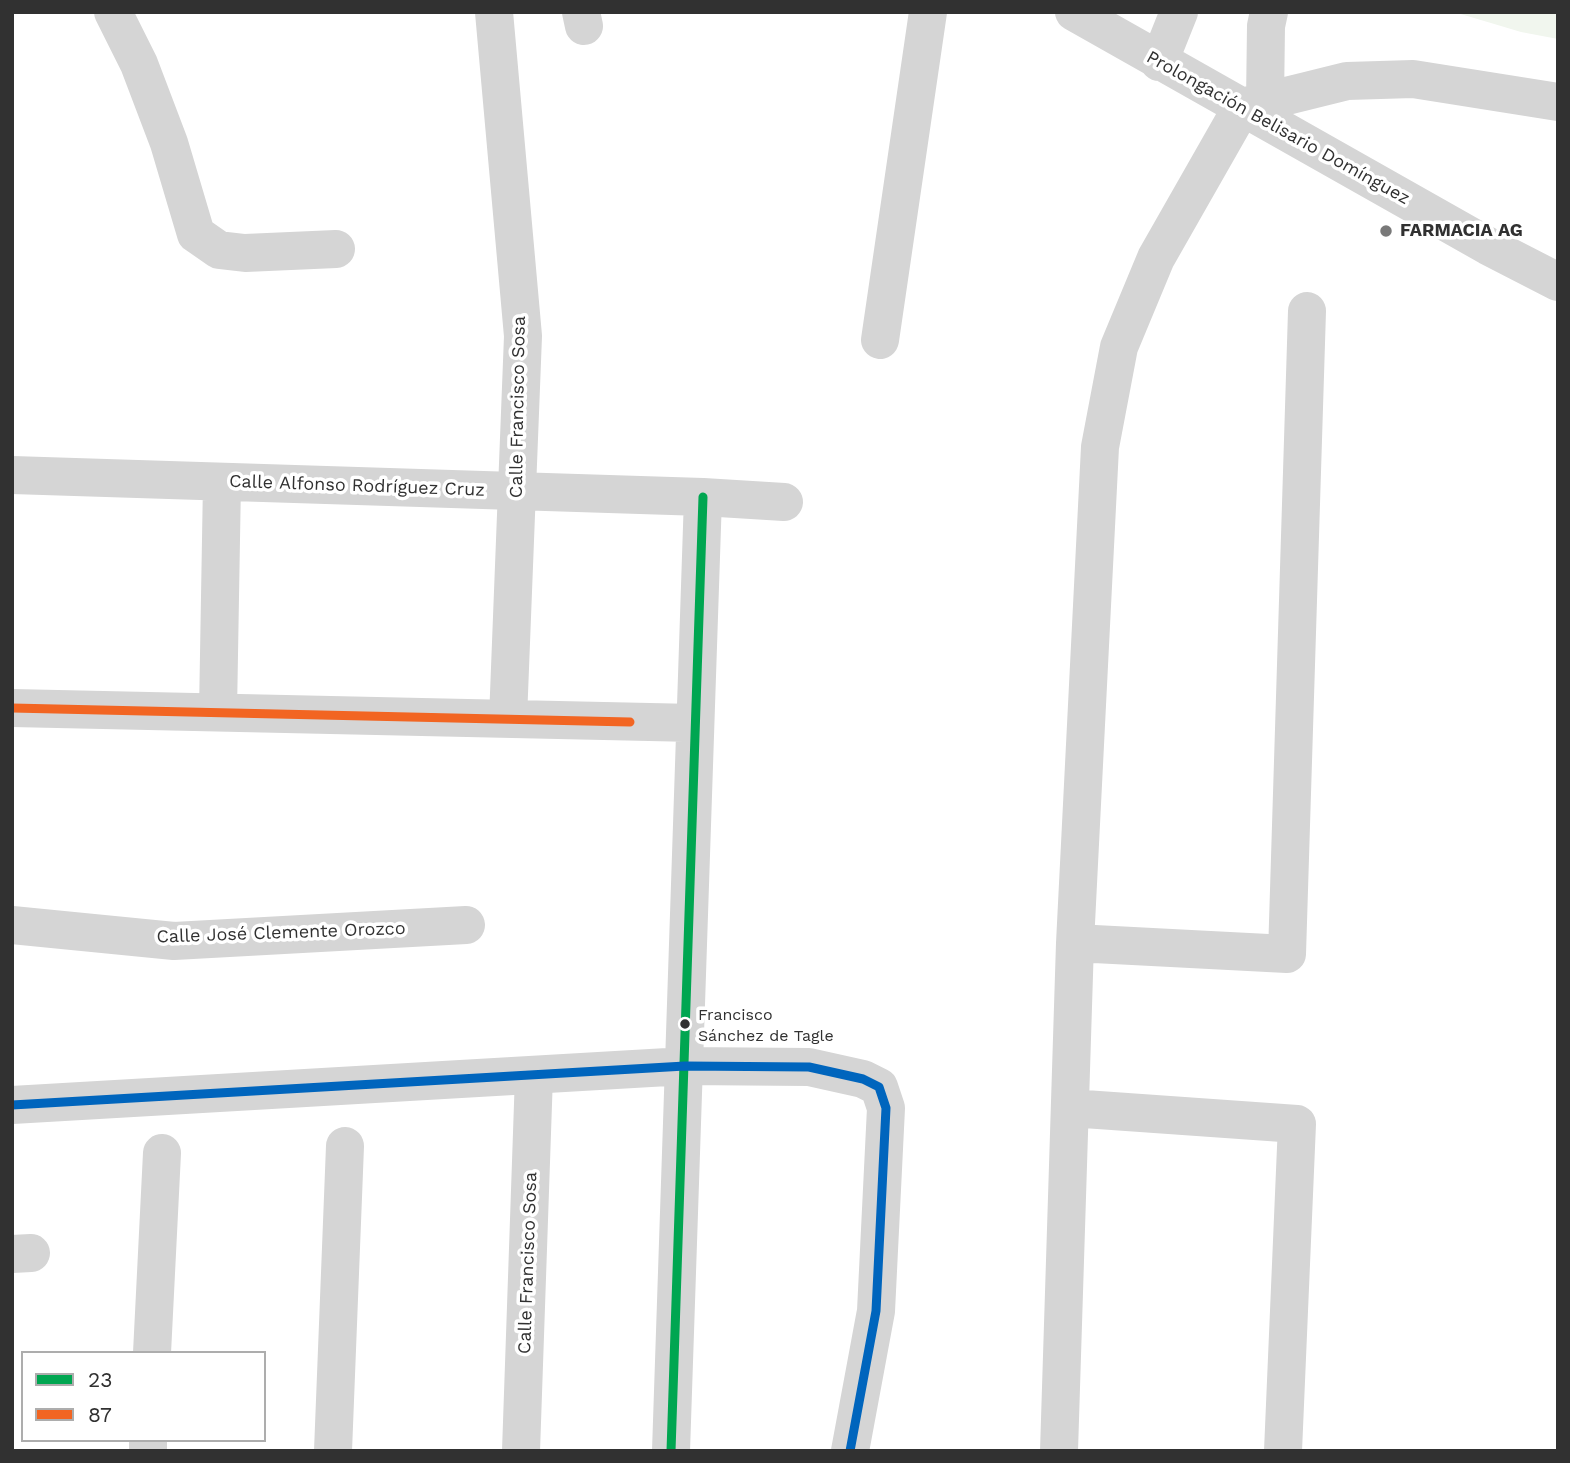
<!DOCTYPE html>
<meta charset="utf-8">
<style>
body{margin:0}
#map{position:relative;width:1570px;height:1463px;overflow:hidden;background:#fff;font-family:"Work Sans",sans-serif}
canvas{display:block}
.frame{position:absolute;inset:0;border:14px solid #313131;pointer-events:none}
.legend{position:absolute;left:21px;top:1351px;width:245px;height:91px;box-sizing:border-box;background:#fff;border:2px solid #adadad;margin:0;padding:9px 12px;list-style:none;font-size:21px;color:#313131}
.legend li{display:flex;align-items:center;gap:14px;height:35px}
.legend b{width:35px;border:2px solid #adadad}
</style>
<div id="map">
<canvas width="1570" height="1463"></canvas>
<div class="frame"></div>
<ul class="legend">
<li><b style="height:9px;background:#00a651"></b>23</li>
<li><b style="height:9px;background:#f26522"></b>87</li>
</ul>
</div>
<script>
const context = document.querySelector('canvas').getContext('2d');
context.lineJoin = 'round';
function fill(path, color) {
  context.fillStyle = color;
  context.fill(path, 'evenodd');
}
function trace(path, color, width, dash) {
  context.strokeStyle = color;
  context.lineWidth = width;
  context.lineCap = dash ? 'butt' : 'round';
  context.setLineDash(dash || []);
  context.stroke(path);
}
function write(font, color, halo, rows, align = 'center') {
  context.font = font + ' "Work Sans",sans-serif';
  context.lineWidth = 7;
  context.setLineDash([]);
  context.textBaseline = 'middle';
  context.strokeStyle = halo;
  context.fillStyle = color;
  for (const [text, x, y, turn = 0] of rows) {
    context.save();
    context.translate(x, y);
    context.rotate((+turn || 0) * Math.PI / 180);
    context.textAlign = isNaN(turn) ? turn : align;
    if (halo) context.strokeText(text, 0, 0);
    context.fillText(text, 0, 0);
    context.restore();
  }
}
const green = new Path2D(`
 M1454,12H1558V39L1521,32Z`);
const minor = new Path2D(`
 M113,12L139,64L169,143L196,234L219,250L245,253L336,249
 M494,12L523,336L508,719
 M581,12L584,26
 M1074,12L1488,246L1558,282
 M1159,62L1179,12
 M1265,102L1266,26L1269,12
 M880,340L928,12
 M12,475L703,497L784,502
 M12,708L695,723
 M218,712L222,482
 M12,925L174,941L466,925
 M1075,943L1287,954L1307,311
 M12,1105L685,1066L809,1067L863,1079L879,1087L886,1108L876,1311L850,1451
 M1070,1108L1297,1124L1283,1451
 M12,1254L31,1253
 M152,1353L162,1153
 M148,1451V1440
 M333,1451L345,1146
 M521,1451L534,1075
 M671,1451L703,497
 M1059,1451L1075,943L1100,447L1119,347L1156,258L1242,107L1347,81L1413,79L1558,102`);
const bus1 = new Path2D(`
 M671,1451L703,497`);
const bus2 = new Path2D(`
 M12,708L630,722`);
const bus3 = new Path2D(`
 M12,1105L685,1066L809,1067L863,1079L879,1087L886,1108L876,1311L850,1451`);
const markers = [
 [1386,231,7,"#797979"],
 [685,1024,6,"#313131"]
];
const busNames = [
 ["Francisco",698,1015],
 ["Sánchez de Tagle",698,1036]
];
const streetNames = [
 ["Prolongación Belisario Domínguez",1278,128,29],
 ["Calle Francisco Sosa",518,407,-89],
 ["Calle Alfonso Rodríguez Cruz",357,486,2],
 ["Calle José Clemente Orozco",281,933,-2],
 ["Calle Francisco Sosa",528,1263,-88]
];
const poiNames = [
 ["FARMACIA AG",1400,231]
];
fill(green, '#f1f6ee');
trace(minor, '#d5d5d5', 38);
trace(bus1, '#00a651', 9);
trace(bus2, '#f26522', 9);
trace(bus3, '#0065bd', 9);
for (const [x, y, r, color] of markers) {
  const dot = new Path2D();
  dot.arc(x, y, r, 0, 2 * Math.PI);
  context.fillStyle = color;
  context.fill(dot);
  trace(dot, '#fff', 2.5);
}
write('16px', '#313131', '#fff', busNames, 'left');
write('18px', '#313131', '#fff', streetNames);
write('bold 18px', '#313131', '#fff', poiNames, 'left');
</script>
